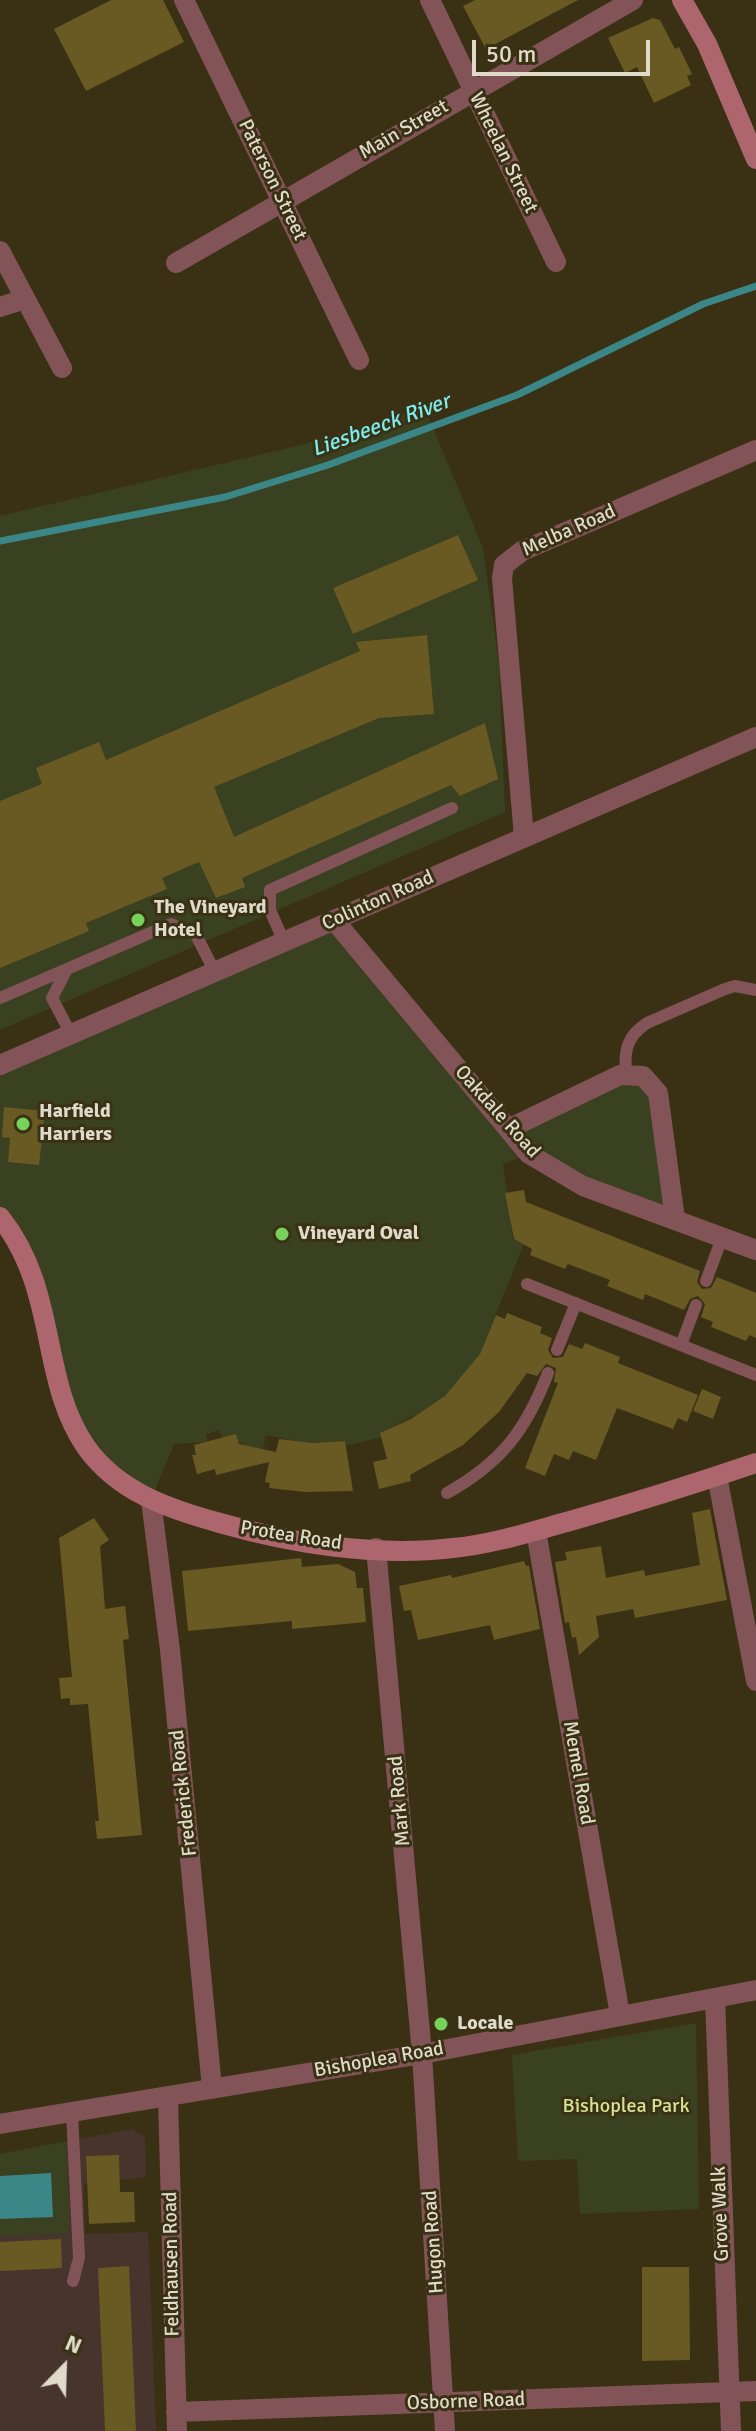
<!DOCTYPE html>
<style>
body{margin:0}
#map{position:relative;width:756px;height:2431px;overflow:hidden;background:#3a3115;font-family:Signika,sans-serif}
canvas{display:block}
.north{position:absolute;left:24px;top:2327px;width:80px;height:80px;-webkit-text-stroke:6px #3a3115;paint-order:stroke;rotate:23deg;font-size:22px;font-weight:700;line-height:32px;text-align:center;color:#dfdaca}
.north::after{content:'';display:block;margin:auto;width:28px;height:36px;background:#dfdaca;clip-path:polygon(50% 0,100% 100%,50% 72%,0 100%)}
.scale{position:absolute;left:472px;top:40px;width:178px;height:36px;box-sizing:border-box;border:4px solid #dfdaca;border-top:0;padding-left:10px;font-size:24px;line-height:28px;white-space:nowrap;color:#dfdaca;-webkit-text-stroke:6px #3a3115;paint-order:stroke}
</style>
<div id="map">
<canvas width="756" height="2431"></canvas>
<div class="north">N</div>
<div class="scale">50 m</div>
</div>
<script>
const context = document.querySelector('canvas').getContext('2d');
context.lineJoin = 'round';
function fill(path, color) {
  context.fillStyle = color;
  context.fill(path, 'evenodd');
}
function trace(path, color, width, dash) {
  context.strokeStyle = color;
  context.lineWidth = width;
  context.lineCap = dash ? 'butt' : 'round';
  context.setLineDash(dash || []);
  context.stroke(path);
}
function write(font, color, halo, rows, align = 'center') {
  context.font = font + ' Signika,sans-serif';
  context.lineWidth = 6;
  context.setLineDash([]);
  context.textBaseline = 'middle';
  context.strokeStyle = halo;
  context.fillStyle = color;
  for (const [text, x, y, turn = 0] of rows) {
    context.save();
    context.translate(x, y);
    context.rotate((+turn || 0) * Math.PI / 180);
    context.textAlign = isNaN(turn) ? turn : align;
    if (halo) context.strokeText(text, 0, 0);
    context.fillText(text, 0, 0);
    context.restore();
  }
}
const education = new Path2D(`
 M132,2129L145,2138L146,2177L84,2184L85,2234L148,2232L156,2431H0V2154Z`);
const green = new Path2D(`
 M424,406L483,548L499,664L505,812L0,1030V516L305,444Z
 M334,920L508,1129L620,1075L648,1079L675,1219L529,1154L503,1164L513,1239L524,1244L480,1354L458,1393L381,1433V1437L346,1446L345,1441L305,1443L266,1435L262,1452L246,1457L242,1443L222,1438L219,1430L206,1434L207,1442L174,1444L151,1500L82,1440L38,1286L0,1217V1065Z
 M696,2023L699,2209L580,2214L577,2159L518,2161L512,2055Z
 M66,2141L70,2233L0,2236V2154Z`);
const water = new Path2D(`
 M51,2173L53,2217L0,2219V2176Z`);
const stream = new Path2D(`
 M0,541L225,497L328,465L517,395L703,304L756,286`);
const building = new Path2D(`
 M111,0H163L184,42L86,91L54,29Z
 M475,0H578L486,49L463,6Z
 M653,18L660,20L675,49L679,47L692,74L687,76L691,85L654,103L637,67L625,73L608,38Z
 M458,535L478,580L353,634L333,588Z
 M427,635L434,714L379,718L214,787L234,837L485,723L498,779L460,796L451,785L242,878L245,887L216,898L199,862L162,878L167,889L86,923L89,931L0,968V801L42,784L36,768L99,742L106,760L360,651L356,642Z
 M4,1107L45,1111L39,1165L8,1162L10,1138L2,1137Z
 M524,1190L526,1202L700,1271L697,1282L702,1289L711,1288L717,1277L756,1293V1338L749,1335L746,1341L711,1327L713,1322L701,1317L705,1304L698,1296L690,1299L684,1310L645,1294L643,1300L607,1286L610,1280L568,1264L565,1269L530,1255L532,1249L514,1239L505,1193Z
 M507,1313L542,1327L540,1333L552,1338L548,1350L553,1358L563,1357L569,1344L582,1349L585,1343L620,1357L618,1363L698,1395L687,1422L678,1418L673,1429L617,1408L596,1460L573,1451L569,1460L554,1454L545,1476L525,1468L558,1383L554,1382L556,1368L546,1364L537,1376L527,1373L499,1412L463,1445L410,1475L411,1481L379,1489L373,1462L387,1459L380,1433L411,1419L445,1396L480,1354L496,1315L505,1319Z
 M702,1389L721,1397L713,1419L693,1411Z
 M236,1434L239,1444L276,1452L279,1439L312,1443L345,1441L353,1491L305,1492L269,1488L270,1483L265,1482L269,1462L216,1475L215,1469L197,1474L192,1455H196L194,1445Z
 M710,1509L727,1600L635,1618L633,1609L596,1616L599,1637L579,1655L576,1637L572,1638L569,1622L565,1623L555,1562L567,1560L565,1552L601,1546L606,1578L644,1570L645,1576L700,1565L692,1513Z
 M94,1518L109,1540L100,1546L105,1609L125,1606L129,1639L123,1640L142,1835L97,1839L95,1821H99L88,1704L70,1705V1698L61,1699L59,1678L72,1677L59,1538Z
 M301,1558L302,1567L338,1564L355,1572L357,1588H363L366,1622L292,1629V1621L188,1631L182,1571Z
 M524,1561L526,1566H529L540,1629L494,1640L490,1625L418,1640L411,1610L404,1611L399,1586L451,1575L452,1578Z
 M119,2155L120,2192H134L135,2222L89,2224L86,2156Z
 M61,2239L62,2268L0,2271V2242Z
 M129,2266L136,2431H105L98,2268Z
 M642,2267H689L690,2360L642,2361Z`);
const lane = new Path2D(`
 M284,942L270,910V890L452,808
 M0,998L67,969
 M71,1034L52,998L67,969L171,924L196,935L215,972
 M626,1073C624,1050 627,1036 647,1023L725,989L735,986L756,990
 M706,1281L722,1238
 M527,1284L756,1375
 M681,1345L696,1305
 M557,1350L576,1303
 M447,1493C501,1463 526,1430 548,1373
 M72,2113L79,2258L73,2281`);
const street = new Path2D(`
 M184,0L359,360
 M430,0L556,262
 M0,251L62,368
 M176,263L633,0
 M0,307L25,299
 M524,837L502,578L504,565L522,551L756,450
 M334,920L529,1154L583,1186L756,1250
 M0,1065L756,737
 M508,1129L620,1075L643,1076L658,1093L675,1219
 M717,1476L756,1681
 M151,1500L170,1650L212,2088
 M536,1531L620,2015
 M376,1548L422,2054L445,2431
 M715,1998L731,2431
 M168,2096L177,2431
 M0,2124L422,2054L756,1990
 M176,2412L756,2391`);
const secondary = new Path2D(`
 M682,0L707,44L756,159
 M0,1217C59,1291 39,1379 86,1447C118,1492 169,1509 220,1523C293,1544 377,1557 453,1548C495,1544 536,1530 577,1519C637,1502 697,1483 756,1463`);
const markers = [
 [138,920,8,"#75d25b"],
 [23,1124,8,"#75d25b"],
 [282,1234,8,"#75d25b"],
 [441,2024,8,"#75d25b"]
];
const streetNames = [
 ["Main Street",404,130,-30],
 ["Wheelan Street",503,153,64],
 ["Paterson Street",272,180,64],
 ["Melba Road",569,531,-24],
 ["Colinton Road",378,901,-24],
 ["Oakdale Road",497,1112,48],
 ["Protea Road",291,1536,9],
 ["Memel Road",578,1773,80],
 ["Frederick Road",184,1793,-96],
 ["Mark Road",400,1801,-95],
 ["Bishoplea Road",379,2060,-10],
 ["Grove Walk",721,2214,-92],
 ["Hugon Road",434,2242,-94],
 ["Feldhausen Road",172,2264,-91],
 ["Osborne Road",466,2402,-2]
];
const poiNames = [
 ["The Vineyard",154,908],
 ["Hotel",154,931],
 ["Harfield",39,1112],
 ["Harriers",39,1135],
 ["Vineyard Oval",298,1234],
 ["Locale",457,2024]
];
const parkNames = [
 ["Bishoplea Park",626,2107]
];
const waterNames = [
 ["Liesbeeck River",381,426,-20]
];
fill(education, '#47342d');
fill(green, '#3a4120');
fill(water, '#3b8788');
trace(stream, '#3b8788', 7);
fill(building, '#695923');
trace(lane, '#825458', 12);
trace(street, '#825458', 20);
trace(secondary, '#ad666d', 20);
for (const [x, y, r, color] of markers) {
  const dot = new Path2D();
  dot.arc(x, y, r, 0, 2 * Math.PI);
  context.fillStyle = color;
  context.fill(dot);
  trace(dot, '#3a3115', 3);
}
write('20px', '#dfdaca', '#3a3115', streetNames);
write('bold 20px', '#dfdaca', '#3a3115', poiNames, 'left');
write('20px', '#d2e393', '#3a3115', parkNames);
write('italic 22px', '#7aedee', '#3a3115', waterNames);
</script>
